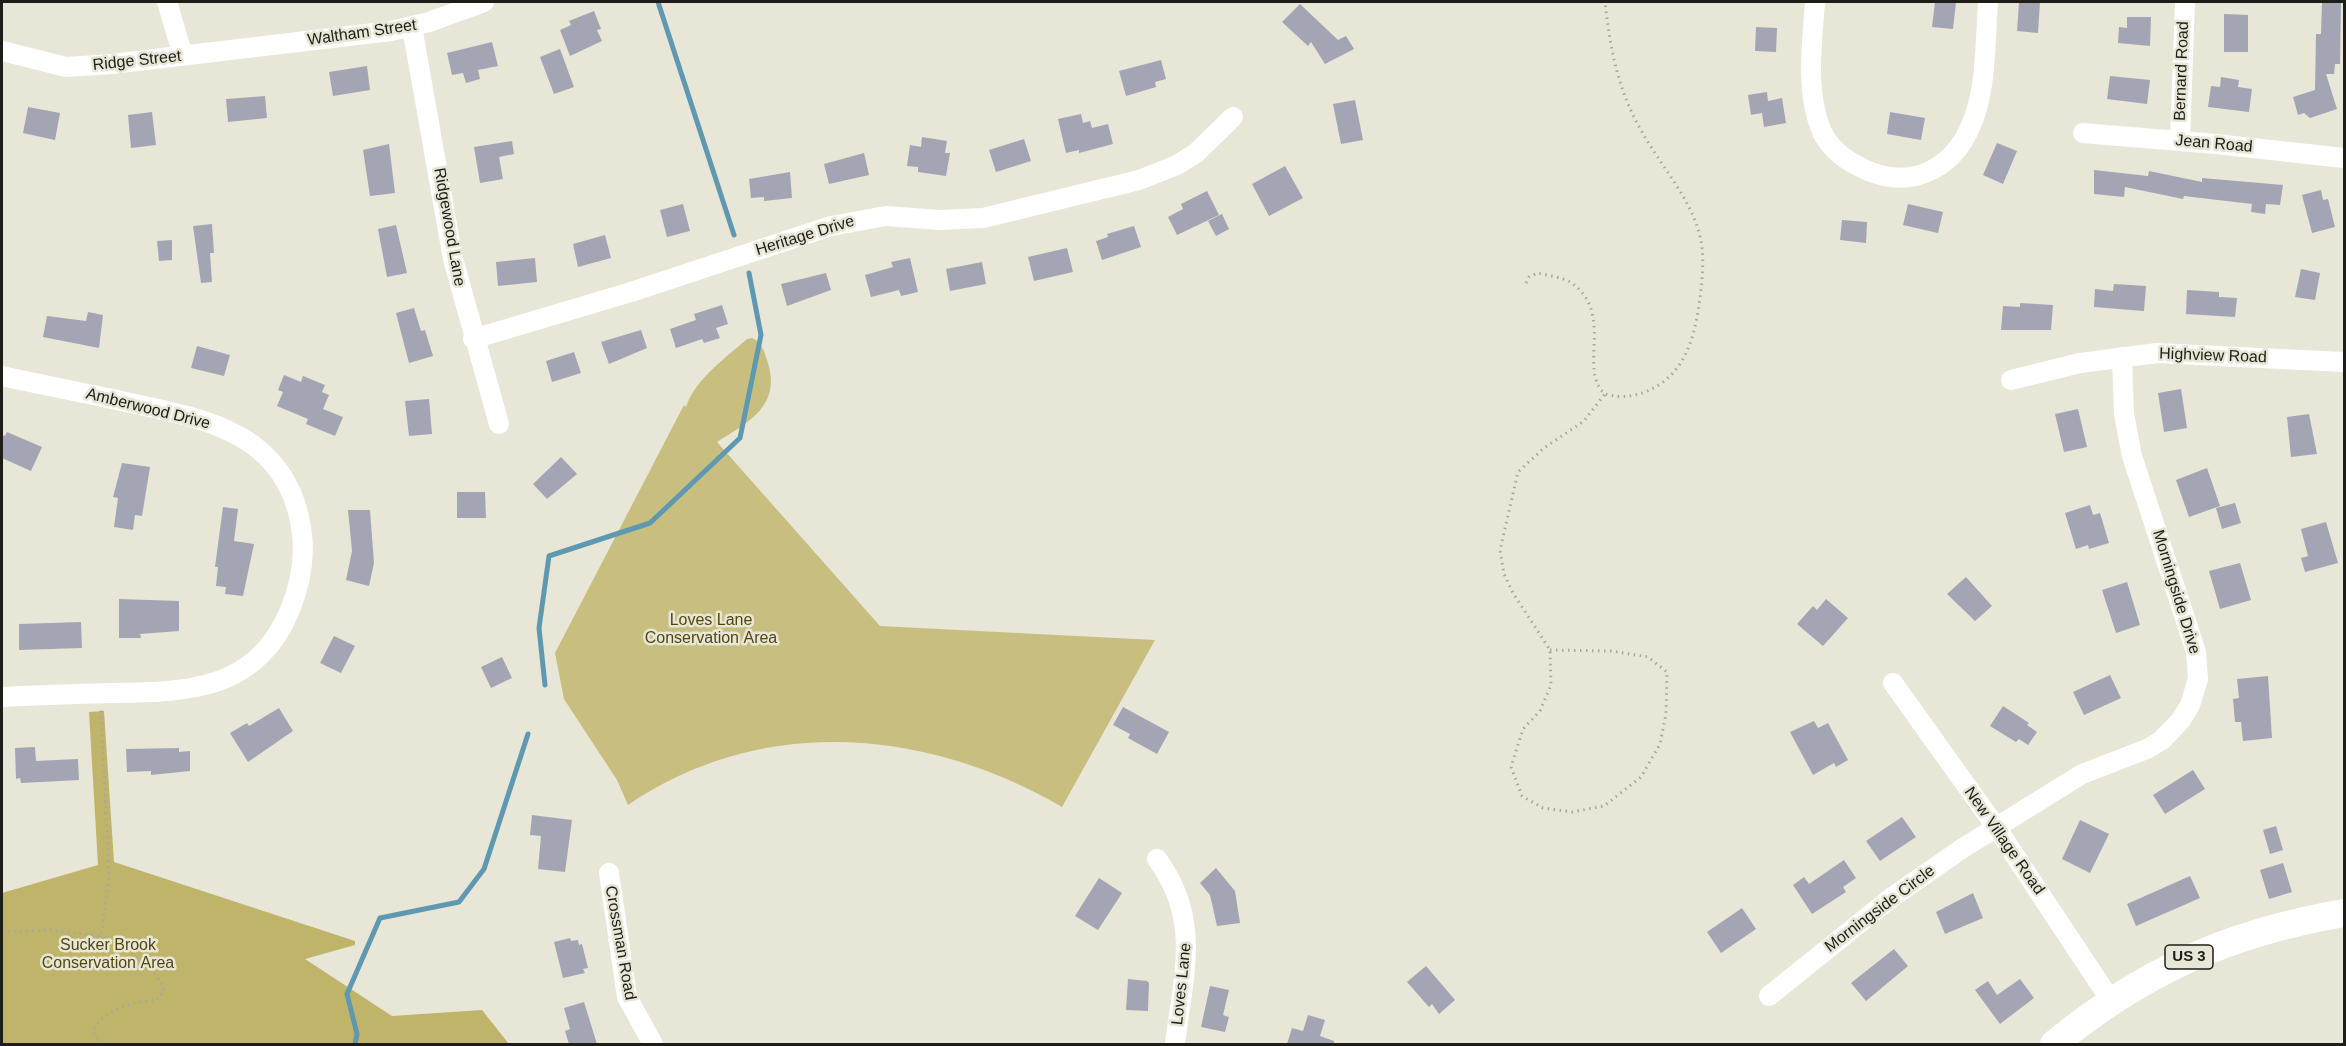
<!DOCTYPE html>
<style>
body{margin:0}
#map{position:relative;width:2346px;height:1046px;overflow:hidden;background:#e8e6d6;font-family:Helvetica,sans-serif}
canvas{display:block}
.frame{position:absolute;inset:0;border:3px solid #1e1d18;pointer-events:none}
</style>
<div id="map">
<canvas width="2346" height="1046"></canvas>
<div class="frame"></div>
</div>
<script>
const context = document.querySelector('canvas').getContext('2d');
context.lineJoin = 'round';
function fill(path, color) {
  context.fillStyle = color;
  context.fill(path, 'evenodd');
}
function trace(path, color, width, dash) {
  context.strokeStyle = color;
  context.lineWidth = width;
  context.lineCap = dash ? 'butt' : 'round';
  context.setLineDash(dash || []);
  context.stroke(path);
}
function write(font, color, halo, rows, align = 'center') {
  context.font = font + ' Helvetica,sans-serif';
  context.lineWidth = 5;
  context.setLineDash([]);
  context.textBaseline = 'middle';
  context.strokeStyle = halo;
  context.fillStyle = color;
  for (const [text, x, y, turn = 0] of rows) {
    context.save();
    context.translate(x, y);
    context.rotate((+turn || 0) * Math.PI / 180);
    context.textAlign = isNaN(turn) ? turn : align;
    if (halo) context.strokeText(text, 0, 0);
    context.fillText(text, 0, 0);
    context.restore();
  }
}
const green = new Path2D(`
 M752,338C762,342 764,351 767,360C783,406 747,423 717,442L880,626L1155,640L1062,807C926,728 762,714 628,805L617,780L564,699L555,653L684,405L686,407C696,378 726,358 747,339Z`);
const forest = new Path2D(`
 M104,711L114,862L355,941V945L305,959L392,1016L482,1010L509,1044H2V893L98,865L89,712Z`);
const stream = new Path2D(`
 M658,2L734,235
 M545,685L539,628L549,556L650,523L740,438L761,335L749,273
 M355,1044L357,1034L347,994L380,918L459,902L484,869L528,734`);
const building = new Path2D(`
 M1935,2H1956L1953,29L1932,27Z
 M2019,2H2040L2038,33L2017,31Z
 M2322,2H2341L2340,64H2335L2334,74H2326L2337,109L2310,118L2304,113L2298,115L2293,97L2315,90L2316,34H2321Z
 M1300,4L1338,40L1346,36L1354,49L1325,64L1311,42L1308,46L1282,22Z
 M594,11L601,29L597,30L602,41L570,56L560,30L571,25L569,21Z
 M2224,14L2248,15V52H2224Z
 M2127,17H2151L2150,46L2118,43L2119,27L2127,28Z
 M1756,27L1777,28L1776,52L1755,51Z
 M492,42L498,66L478,70L480,79L466,83L463,73L452,75L447,53Z
 M560,49L574,87L554,94L540,57Z
 M1161,60L1166,79L1155,82L1156,87L1126,96L1119,71Z
 M367,66L370,90L333,96L329,72Z
 M2110,76L2150,80L2147,104L2107,99Z
 M2221,77L2239,80L2238,87L2252,89L2249,112L2208,107L2211,86L2220,87Z
 M1767,92L1768,101L1782,98L1786,123L1764,127L1762,113L1751,115L1748,95Z
 M265,96L267,118L228,122L226,99Z
 M1355,100L1363,140L1341,144L1333,104Z
 M28,107L60,113L55,140L23,133Z
 M152,112L156,145L131,148L128,115Z
 M1890,112L1925,118L1921,140L1887,134Z
 M1081,114L1083,123L1090,121L1092,128L1108,124L1113,144L1079,153V150L1066,153L1058,119Z
 M922,137L947,141L945,153H950L946,176L918,172V167L907,166L910,145L921,147Z
 M1024,139L1031,161L996,172L989,150Z
 M512,141L514,154L499,157L503,179L480,183L474,147Z
 M1997,143L2017,151L2003,184L1983,175Z
 M389,144L395,193L370,196L363,150Z
 M864,153L869,175L829,184L824,164Z
 M1285,166L1303,198L1269,216L1252,184Z
 M2094,170L2148,176L2149,171L2202,182V178L2283,185L2280,205L2266,204L2265,214L2251,212L2252,204L2184,196L2183,199L2125,187L2124,197L2094,194Z
 M790,172L792,198L764,201V197L751,198L749,179Z
 M2321,190L2323,200L2328,199L2335,227L2312,233L2302,195Z
 M1207,191L1219,215L1177,235L1168,217L1183,209L1181,204Z
 M683,204L690,231L667,237L660,210Z
 M1908,204L1943,212L1938,233L1903,225Z
 M1222,214L1229,229L1216,236L1208,221Z
 M1842,220L1867,222L1866,243L1840,240Z
 M212,224L214,253H210L212,282L201,283L193,226Z
 M396,225L407,273L387,277L378,229Z
 M1134,226L1141,247L1102,260L1096,241L1108,237L1107,234Z
 M605,235L611,258L578,267L573,244Z
 M172,240V260L159,261L157,241Z
 M1067,248L1073,272L1034,281L1028,257Z
 M535,258L537,282L498,286L496,262Z
 M910,258L918,292L901,296L899,290L871,297L865,275L893,267L891,262Z
 M982,262L986,284L950,291L946,269Z
 M2301,269L2320,273L2315,300L2295,297Z
 M826,273L831,290L787,306L781,284Z
 M2114,284L2146,286L2144,311L2094,307L2095,289L2113,291Z
 M2187,290L2219,292V297L2237,298L2235,317L2186,314Z
 M2020,303L2053,305L2051,330H2001L2003,306L2020,307Z
 M722,305L728,324L716,328L720,338L704,343L702,339L676,348L670,329L696,320L694,314Z
 M414,308L421,331L425,330L433,356L409,363L396,313Z
 M88,312L103,315L99,348L43,337L47,316L86,321Z
 M641,330L647,348L609,364L601,342Z
 M197,346L230,355L224,376L191,368Z
 M574,352L581,373L552,382L546,361Z
 M284,375L301,382L303,376L325,385L322,392L329,395L323,409L343,417L335,436L306,424L308,419L277,406L283,392L278,390Z
 M2181,389L2187,428L2164,432L2158,393Z
 M429,399L432,434L409,436L405,401Z
 M2078,409L2087,447L2064,452L2055,414Z
 M2309,414L2317,454L2291,457L2287,417Z
 M7,432L42,447L31,471L2,458V435L5,436Z
 M561,457L577,474L547,499L533,484Z
 M122,463L150,467L142,516L135,515L133,530L114,527L118,498L113,497Z
 M2207,468L2220,506L2189,517L2176,480Z
 M457,492H485L486,518H457Z
 M2235,503L2241,523L2222,529L2216,508Z
 M2090,505L2093,515L2100,513L2109,543L2089,549L2088,545L2076,549L2065,513Z
 M223,507L238,509L234,541L254,544L243,596L225,594L226,587L216,586L218,567H215Z
 M348,510H370L374,563L369,586L346,580L352,551Z
 M2326,522L2338,563L2305,572L2301,558L2308,556L2301,529Z
 M2240,563L2251,600L2220,609L2209,571Z
 M1966,577L1992,606L1975,621L1947,594Z
 M2127,582L2140,625L2116,633L2102,590Z
 M119,599L179,601V631L140,634L141,638H119Z
 M1826,599L1848,618L1823,646L1797,624L1813,606L1817,610Z
 M81,622L82,648L19,650V624Z
 M334,636L355,646L341,673L320,663Z
 M502,657L512,678L491,688L481,667Z
 M2110,675L2121,698L2084,715L2073,692Z
 M2268,676L2272,738L2243,741L2241,722H2235L2233,699L2239,698L2237,679Z
 M2003,706L2029,723L2027,725L2037,732L2028,745L2019,739L2016,742L1990,726Z
 M1123,707L1169,732L1157,754L1128,738L1130,734L1113,725Z
 M279,708L293,731L248,762L230,733L247,723L249,726Z
 M1814,721L1818,728L1828,723L1848,760L1836,767L1834,763L1813,775L1790,732Z
 M35,747L36,761L78,759L79,780L21,783L20,778L16,779L15,748Z
 M179,748V752L190,751V771L151,775V771L127,772L126,749Z
 M2193,770L2205,789L2165,814L2153,795Z
 M532,815L572,820L565,872L538,869L541,836L530,835Z
 M1902,817L1916,837L1880,861L1866,841Z
 M2080,820L2109,834L2090,873L2062,859Z
 M2276,826L2283,850L2270,854L2263,830Z
 M1844,860L1856,878L1843,887L1846,892L1812,914L1793,885L1804,877L1809,884Z
 M2283,863L2292,892L2269,899L2260,870Z
 M1216,868L1235,891L1240,923L1217,926L1210,895L1200,883Z
 M2190,876L2200,898L2136,926L2127,904Z
 M1099,878L1122,893L1098,930L1075,916Z
 M1973,893L1983,918L1945,934L1936,912Z
 M1742,908L1756,929L1721,953L1707,932Z
 M570,938L571,941L578,940L579,945L582,944L588,968L583,969L585,973L563,978L554,942Z
 M1894,949L1908,966L1866,1001L1851,983Z
 M1426,966L1455,1000L1439,1014L1432,1004L1429,1007L1407,982Z
 M1128,979L1147,981L1149,983L1148,1011L1126,1010Z
 M2020,979L2034,998L2000,1024L1975,990L1988,981L1997,995Z
 M1210,986L1229,990L1223,1015L1229,1017L1225,1032L1201,1027Z
 M584,1002L597,1044H569L565,1031L570,1029L564,1008Z
 M1308,1015L1325,1020L1320,1036L1334,1041V1044H1287L1292,1028L1303,1031Z`);
const path = new Path2D(`
 M1526,283L1529,277L1538,273C1548,276 1562,277 1570,282C1616,312 1577,370 1605,394C1618,398 1632,397 1645,392C1688,375 1696,332 1701,290C1703,273 1704,253 1700,236C1690,197 1661,166 1642,132C1618,91 1610,48 1605,2
 M1550,650L1611,651L1648,657L1667,672L1666,714L1660,744L1641,777L1604,806L1572,812L1543,808L1522,796L1511,767L1523,729L1540,711L1551,685L1550,650L1513,593L1504,574L1500,550L1518,472L1544,448L1584,421L1605,394
 M2,932L51,930L101,936L109,875L101,710
 M101,1044L93,1032C101,1009 135,1002 157,1000L164,991C160,969 120,947 101,936`);
const minor = new Path2D(`
 M167,2L183,56
 M1815,2C1812,43 1805,93 1822,132C1830,148 1842,158 1858,166C1905,192 1952,173 1972,123C1987,86 1985,41 1988,2
 M412,27L453,259L499,424
 M2,51L66,67L112,64L391,31L429,22L484,2
 M2083,133L2216,144L2344,158
 M2180,140L2185,2
 M473,339L631,292L831,226L886,216L940,220L983,218L1139,180L1177,165L1196,153L1233,117
 M2,376C43,385 85,393 126,402C162,410 198,416 231,432C273,452 297,488 302,535C305,561 300,585 290,610C256,692 186,692 111,693C74,694 38,695 2,697
 M2011,380L2080,363L2157,353L2344,362
 M1893,683L1996,827L2111,1001
 M1157,859C1202,920 1183,975 1175,1044
 M609,873L627,997L653,1044
 M1769,996L1891,898L1963,848L2082,774L2147,749L2162,740L2181,720L2190,705L2198,679L2196,652L2132,456L2124,414L2122,357`);
const highway = new Path2D(`
 M2054,1044C2145,970 2229,933 2344,913`);
const shields = [
 [2189,957,48]
];
const shieldNames = [
 ["US 3",2189,957]
];
const streetNames = [
 ["Waltham Street",362,33,-8],
 ["Ridge Street",137,61,-6],
 ["Bernard Road",2182,71,-88],
 ["Jean Road",2214,144,5],
 ["Ridgewood Lane",449,227,80],
 ["Heritage Drive",805,236,-17],
 ["Highview Road",2213,356,2],
 ["Amberwood Drive",148,409,14],
 ["Morningside Drive",2176,592,73],
 ["New Village Road",2004,841,55],
 ["Morningside Circle",1880,909,-37],
 ["Crossman Road",620,943,80],
 ["Loves Lane",1182,984,-84]
];
const parkNames = [
 ["Loves Lane",711,621],
 ["Conservation Area",711,639],
 ["Sucker Brook",108,946],
 ["Conservation Area",108,964]
];
fill(green, '#c8be7f');
fill(forest, '#c0b46a');
trace(stream, '#5f98b1', 5);
fill(building, '#a4a5b4');
trace(path, '#a8a79a', 3, [1.5, 4.5]);
trace(minor, '#fff', 20);
trace(highway, '#fff', 28);
for (const [x, y, w] of shields) {
  const box = new Path2D();
  box.roundRect(x - w / 2, y - 12, w, 24, 4.5);
  context.fillStyle = '#e8e6d6';
  context.fill(box);
  trace(box, '#1e1d18', 1.5);
}
write('bold 15px', '#1e1d18', null, shieldNames);
write('16px', '#1e1d18', '#e8e6d6', streetNames);
write('16px', '#51480e', '#e8e6d6', parkNames);
</script>
